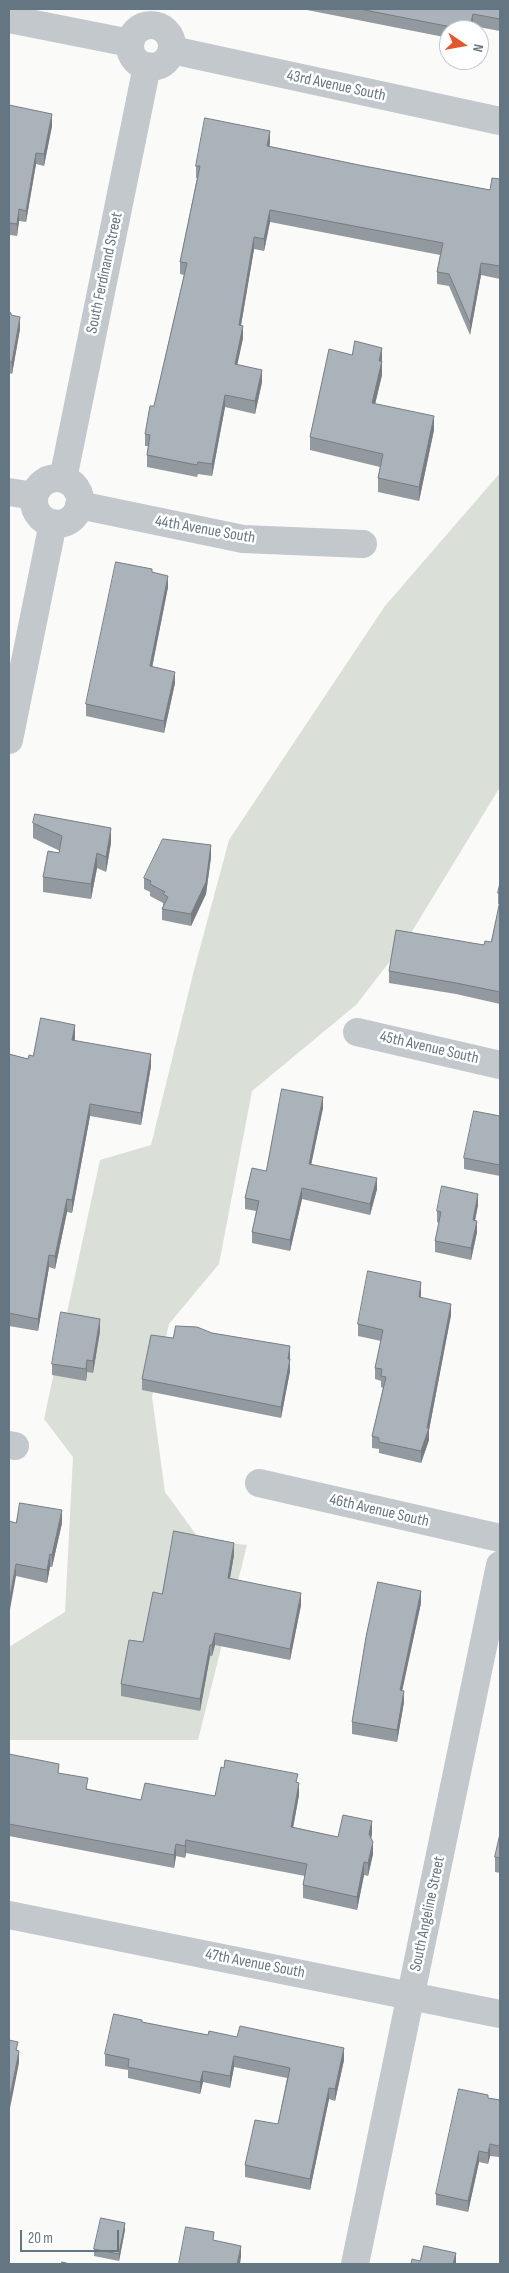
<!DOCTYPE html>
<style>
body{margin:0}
#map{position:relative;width:509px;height:2273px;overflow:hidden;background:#fafaf8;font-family:"Sofia Sans Condensed",sans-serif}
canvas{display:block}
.frame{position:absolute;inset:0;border:10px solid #657683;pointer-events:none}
.north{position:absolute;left:439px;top:20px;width:50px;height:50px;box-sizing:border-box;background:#fff;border:1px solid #c1c8cd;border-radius:50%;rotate:102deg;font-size:14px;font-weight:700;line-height:20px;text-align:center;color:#657683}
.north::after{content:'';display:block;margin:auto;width:18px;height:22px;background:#e4572e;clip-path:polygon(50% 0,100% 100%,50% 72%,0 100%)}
.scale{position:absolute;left:20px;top:2230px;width:99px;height:22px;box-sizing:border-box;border:2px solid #657683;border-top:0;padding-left:6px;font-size:15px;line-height:18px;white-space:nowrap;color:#657683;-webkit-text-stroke:4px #fff;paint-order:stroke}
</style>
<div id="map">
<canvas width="509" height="2273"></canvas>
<div class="frame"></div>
<div class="north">N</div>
<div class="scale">20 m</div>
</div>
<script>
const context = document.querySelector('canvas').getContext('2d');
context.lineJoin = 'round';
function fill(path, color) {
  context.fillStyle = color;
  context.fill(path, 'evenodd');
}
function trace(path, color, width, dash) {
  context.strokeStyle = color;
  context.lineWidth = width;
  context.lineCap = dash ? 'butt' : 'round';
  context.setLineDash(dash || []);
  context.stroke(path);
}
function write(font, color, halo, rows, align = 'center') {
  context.font = font + ' "Sofia Sans Condensed",sans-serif';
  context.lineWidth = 5;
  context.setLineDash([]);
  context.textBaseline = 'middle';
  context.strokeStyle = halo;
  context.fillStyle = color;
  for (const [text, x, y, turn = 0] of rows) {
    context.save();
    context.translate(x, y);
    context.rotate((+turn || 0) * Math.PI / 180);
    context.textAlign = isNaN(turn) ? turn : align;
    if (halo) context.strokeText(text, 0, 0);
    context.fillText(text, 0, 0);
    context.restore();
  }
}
const green = new Path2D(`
 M500,473V787L408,938L356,1005L252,1091L219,1264L169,1324L152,1397L165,1492L200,1540L247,1545L198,1740H9V1647L65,1612L73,1457L44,1419L100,1160L151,1145L193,974L229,840L385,606Z`);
const minor = new Path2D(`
 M9,19L130,43
 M130 46a21 21 0 1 1 42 0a21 21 0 1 1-42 0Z
 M172,50L500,121
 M34 501a23 23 0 1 1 46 0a23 23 0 1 1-46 0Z
 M63,479L147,66
 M9,492L34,496
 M79,505L243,539L363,544
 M9,740L53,523
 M357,1032L500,1065
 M9,1445L15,1446
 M259,1483L500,1538
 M9,1915L500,2014
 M355,2264L500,1565`);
const wall = new Path2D(`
 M302,9H500V31L473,26L472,30H449V38Z
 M9,105L52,126L44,166L36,164L26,222L19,221L17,236L10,235L9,239Z
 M270,143L269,146L359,165L490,190L500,179V279L481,275L470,335L449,286L437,284V272L440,255L270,222L264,251L254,249L241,325L243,338L237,364L262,382L255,414L225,407L212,476L198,474L197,477L147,467V455L148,446H145V434L154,406L184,275L180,274V262L197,178H196V166Z
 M9,312L20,329L12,374L9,373V375Z
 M382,362V375L375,404L434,430L419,501L378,492V478L380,467L310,450V437Z
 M152,572L168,587L152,667L175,683L164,733L86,716V704Z
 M33,823L111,843L106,872L97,868L91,899L43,892V877L59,853L60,851L33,838Z
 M211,857L206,894L191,926L162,920V909L163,906V903L150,896V892L144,889V878Z
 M500,883V1004L456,994L389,983V971L484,945L491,942L500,904H498V893Z
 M75,1037V1041L151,1066L141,1125L90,1116L72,1213L67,1212L55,1269L49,1267L38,1331L9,1326V1054L28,1059Z
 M323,1108L311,1164L377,1189L370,1215L302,1199L290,1251L252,1243V1232L256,1211L245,1209V1198L266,1171Z
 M500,1116V1176L464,1169V1158Z
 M478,1205L475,1220L477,1232L471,1260L435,1252V1241L439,1223L437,1222V1211Z
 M421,1294V1298L451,1315L429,1430V1440L421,1463L379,1453V1449L372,1448V1436L383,1388L381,1387V1381L375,1379V1368L381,1341L358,1336V1324Z
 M100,1331L93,1373L87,1372L86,1381L52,1375V1364Z
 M212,1333L290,1358V1371L281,1418L142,1390V1379L173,1338Z
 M16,1523H62L52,1567H50L47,1583L16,1576Z
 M234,1555L230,1578L301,1605L290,1660L215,1645L212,1656H210L200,1711L121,1696V1684L143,1642L162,1594Z
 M421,1603L402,1690L404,1702L397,1742L352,1734V1722Z
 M9,1754L59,1773L88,1789L141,1800L215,1796L298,1783L299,1795L293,1827L338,1837L372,1834L371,1838L373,1854L368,1876L364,1875L357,1910L303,1898V1885L305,1876L186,1853L185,1858L176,1856L174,1868L9,1836Z
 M500,1834V1873L495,1872V1857Z
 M142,2023L344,2060L335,2101L329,2099L310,2190L245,2177V2165L278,2124L287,2078L234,2067L230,2088L203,2082L200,2094L128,2078V2070L105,2066V2054Z
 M488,2098L500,2100L499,2157L490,2156L488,2164L479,2162L468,2212L436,2205V2194Z
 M125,2230L119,2261L94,2256V2249Z`);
const shadedWall = new Path2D(`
 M473,14V26L472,30H469Z
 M52,114V126L44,166V154Z
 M270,131V143L267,158V146Z
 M36,153V164L26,222V211Z
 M19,209V221L17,236V224Z
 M270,210V222L264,251V239Z
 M10,223V235L9,239V227Z
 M254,237V249L239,337V325Z
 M481,263V275L470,335V323Z
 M20,317V329L12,374V362Z
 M243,326V338L235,376V364Z
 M382,348V375L372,417V403L379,361Z
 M262,370V382L255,414V401Z
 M225,395V407L212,476V464Z
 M434,416V430L419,501V487Z
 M168,576V587L150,678V666Z
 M175,672V683L164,733V721Z
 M111,828V843L106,872V857Z
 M211,845V857L206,894L191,926V914Z
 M97,853V868L91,899V884Z
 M75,1025V1037L72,1052V1040Z
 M151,1054V1066L141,1125V1113Z
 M323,1097V1108L309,1175V1164Z
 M90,1104V1116L72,1213V1200Z
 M377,1178V1189L370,1215V1204Z
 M302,1188V1199L290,1251V1240Z
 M478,1194V1205L473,1231V1220Z
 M67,1199V1212L55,1269V1256Z
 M477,1221V1232L471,1260V1248Z
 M49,1255V1267L38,1331V1319Z
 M421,1282V1294L419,1309V1297Z
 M451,1304V1315L429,1430V1440L421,1463V1451L427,1428Z
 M100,1319V1331L93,1373V1361Z
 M290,1346V1358L288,1371V1359Z
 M290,1359V1371L281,1418V1407Z
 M87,1360V1372L86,1381V1369Z
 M62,1510V1523L52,1567V1555Z
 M234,1543V1555L228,1589V1578Z
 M50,1554V1567L47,1583V1570Z
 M16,1564V1576L9,1615V1602Z
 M421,1591V1603L400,1701V1690Z
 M301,1593V1605L290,1660V1649Z
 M215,1633V1645L212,1656V1645Z
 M210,1645V1656L200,1711V1699Z
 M404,1691V1702L397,1742V1730Z
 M299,1783V1795L291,1839V1827Z
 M372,1821V1834L369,1847V1834Z
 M186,1840V1853L185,1858V1846Z
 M373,1842V1854L368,1876V1863Z
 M176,1844V1856L174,1868V1855Z
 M364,1862V1875L357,1910V1897Z
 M344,2048V2060L335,2101V2089Z
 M19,2051V2063L9,2113V2101Z
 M234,2056V2067L230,2088V2076Z
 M203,2071V2082L200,2094V2082Z
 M329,2088V2099L310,2190V2179Z
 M500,2138V2150L499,2157V2146Z
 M490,2144V2156L488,2164V2153Z
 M479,2151V2162L468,2212V2201Z
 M125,2223V2230L119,2261V2254Z
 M241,2246V2257L240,2264H237Z
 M456,2253V2264H453Z`);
const building = new Path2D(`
 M360,9H500V19L473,14L469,30H467Z
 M9,105L52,114L44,154L36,153L26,211L19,209L17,224L10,223L9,227Z
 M205,118L270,131L267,146L359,165L490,190L492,178L500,179V266L481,263L470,323L449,274L437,272L443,243L270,210L264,239L254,237L239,325L243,326L235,364L262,370L255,401L225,395L212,464L198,462L197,465L147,455L150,435L145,434L150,406H154L187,263L180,262L200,166H196Z
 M9,312L11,313V315L20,317L12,362H9V363Z
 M355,341L382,348L379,361H382L372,403L434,416L419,487L378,478L383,454L310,437L329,349L352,355Z
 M116,562L152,569V572L168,576L150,666L175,672L164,721L86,704Z
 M35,814L111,828L106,857L97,853L91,884L43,877L48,851L59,853L62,836L33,823Z
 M163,839L211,845L206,882L191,914L162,909L168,897L163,894L165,892L150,884L151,881L144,878Z
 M500,883V893H498Z
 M500,901V992L456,983L389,971L396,930L484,945L485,941L491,942Z
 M41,1018L75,1025L72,1040L151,1054L141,1113L90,1104L72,1200L67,1199L55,1256L49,1255L38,1319L9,1313V1054L28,1059L29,1055L33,1056Z
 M282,1089L323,1097L309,1164L377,1178L370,1204L302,1188L290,1240L252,1232L259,1201L245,1198L252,1168L266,1171Z
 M474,1111L500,1116V1165L464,1158Z
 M442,1186L478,1194L473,1220L477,1221L471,1248L435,1241L441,1212L437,1211Z
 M368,1271L421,1282L419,1297L451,1304L427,1428H429L421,1451L379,1442V1438L372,1436L386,1377L381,1376L382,1369L375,1368L383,1330L358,1324Z
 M61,1312L100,1319L93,1361L87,1360L86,1369L52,1364Z
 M176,1326L197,1327L212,1333L290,1346L288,1359H290L281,1407L142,1379L151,1335L173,1338Z
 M20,1503L62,1510L52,1555L50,1554L47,1570L16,1564L9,1602V1521L16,1523Z
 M174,1531L234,1543L228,1578L301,1593L290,1649L215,1633L212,1645H210L200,1699L121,1684L129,1640L143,1642L153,1592L162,1594Z
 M378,1582L421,1591L400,1690L404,1691L397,1730L352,1722L366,1637Z
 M9,1754L59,1764L58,1773L88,1778L86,1789L141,1800L145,1783L215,1796L221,1767L224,1768L225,1760L298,1774L296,1782L299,1783L291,1827L338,1837L343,1815L372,1821L369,1834L373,1842L368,1863L364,1862L357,1897L303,1885L307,1864L186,1840L185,1846L176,1844L174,1855L9,1824Z
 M500,1834V1858L495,1857Z
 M114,2014L142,2020V2022L208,2035L209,2031L237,2037L240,2026L344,2048L335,2089L329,2088L310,2179L245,2165L255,2120L278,2124L290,2068L234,2056L230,2076L203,2071L200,2082L128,2067L129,2059L105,2054Z
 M9,2040L18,2042L16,2050L19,2051L9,2101Z
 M459,2089L488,2095V2098L500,2100V2138L499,2146L490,2144L488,2153L479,2151L468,2201L436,2194Z
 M101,2218L125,2223L119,2254L94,2249Z
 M186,2227L214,2232L213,2240L241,2246L237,2264H179Z
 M424,2246L456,2253L453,2264H411L412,2259L420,2261Z
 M62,2262L70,2264H62Z`);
const streetNames = [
 ["43rd Avenue South",336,86,12],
 ["South Ferdinand Street",105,273,-78],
 ["44th Avenue South",205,530,10],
 ["45th Avenue South",429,1048,13],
 ["46th Avenue South",379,1511,13],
 ["South Angeline Street",428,1914,-78],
 ["47th Avenue South",255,1964,11]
];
fill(green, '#dadfd7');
trace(minor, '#c3c8cc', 28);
fill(wall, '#929a9f');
fill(shadedWall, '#777d82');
fill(building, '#aab3b9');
trace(building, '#777d82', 1);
write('16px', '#657683', '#fff', streetNames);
</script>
